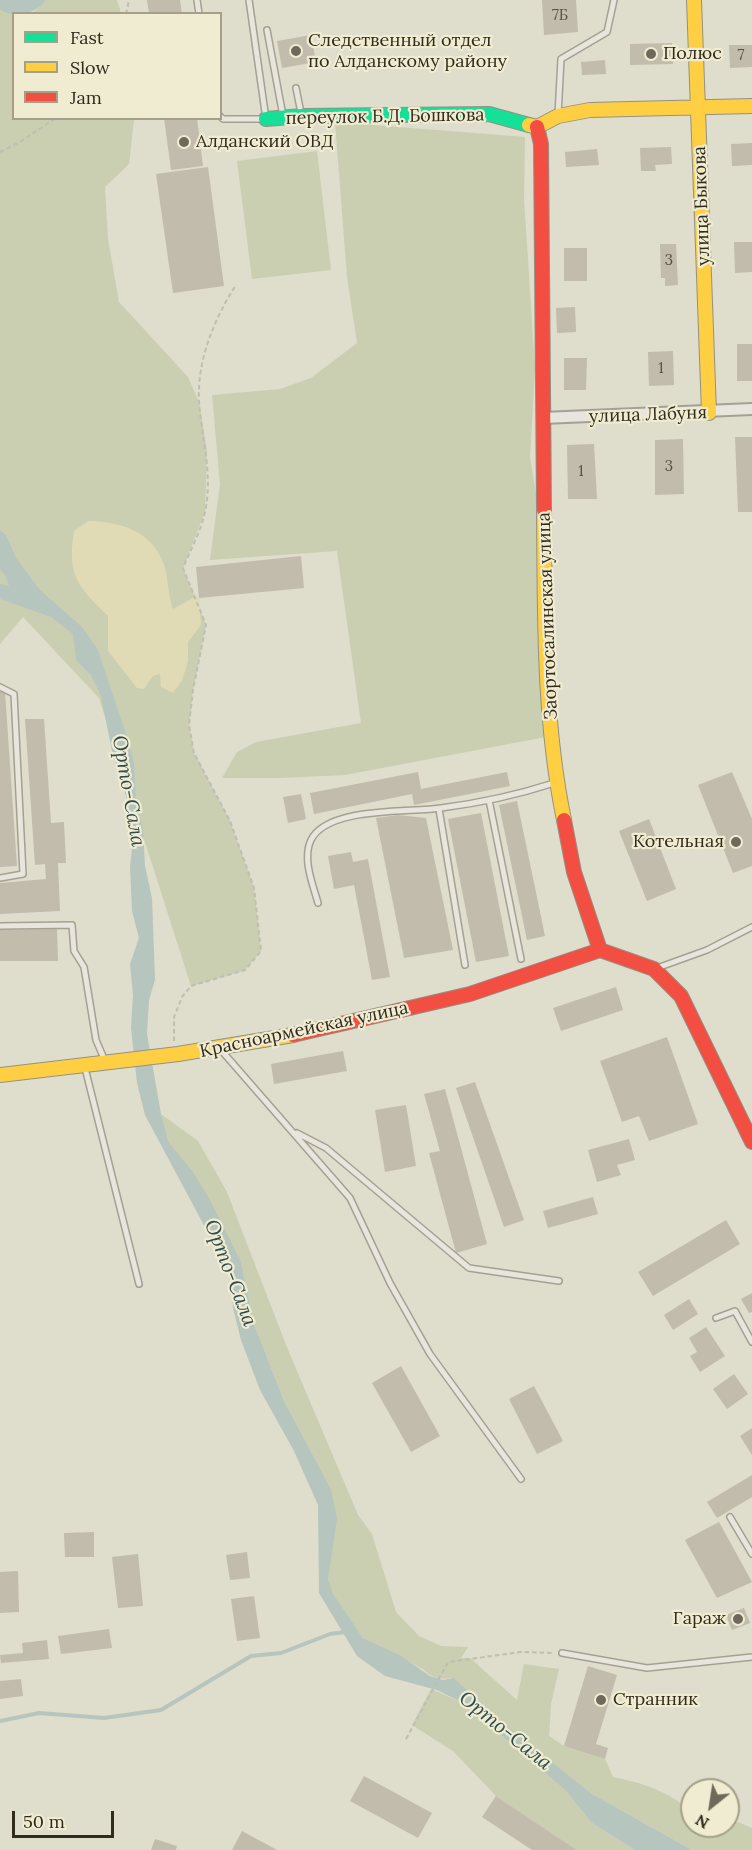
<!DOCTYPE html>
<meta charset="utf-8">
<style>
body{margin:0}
#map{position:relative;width:752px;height:1850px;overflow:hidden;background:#dfddcb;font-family:Lora,serif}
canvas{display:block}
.legend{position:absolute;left:12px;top:12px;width:210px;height:108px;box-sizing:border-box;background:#f0ecd1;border:2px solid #a49f89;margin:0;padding:8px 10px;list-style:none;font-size:18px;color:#312b1e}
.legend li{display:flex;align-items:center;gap:12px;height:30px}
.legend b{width:30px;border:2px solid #a49f89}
.north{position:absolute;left:680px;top:1778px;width:60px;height:60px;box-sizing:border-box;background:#f0ecd1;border:2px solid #a49f89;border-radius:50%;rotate:210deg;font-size:16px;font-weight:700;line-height:24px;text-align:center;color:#312b1e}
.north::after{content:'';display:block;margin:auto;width:21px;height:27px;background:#6e695b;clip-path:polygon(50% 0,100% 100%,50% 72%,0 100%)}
.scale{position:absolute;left:12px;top:1811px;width:102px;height:27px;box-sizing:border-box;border:3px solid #312b1e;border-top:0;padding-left:8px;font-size:18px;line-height:21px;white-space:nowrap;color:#312b1e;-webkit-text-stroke:4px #f0ecd1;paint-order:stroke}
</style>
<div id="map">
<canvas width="752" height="1850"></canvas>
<ul class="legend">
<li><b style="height:8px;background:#16e098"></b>Fast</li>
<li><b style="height:8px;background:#ffcf43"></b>Slow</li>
<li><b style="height:8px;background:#f24e42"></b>Jam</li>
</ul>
<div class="north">N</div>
<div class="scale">50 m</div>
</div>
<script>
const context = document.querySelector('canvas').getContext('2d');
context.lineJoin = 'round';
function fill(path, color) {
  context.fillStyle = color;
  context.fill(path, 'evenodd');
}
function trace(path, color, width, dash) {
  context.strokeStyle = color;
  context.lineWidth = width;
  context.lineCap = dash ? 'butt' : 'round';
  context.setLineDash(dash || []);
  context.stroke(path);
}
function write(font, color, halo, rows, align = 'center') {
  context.font = font + ' Lora,serif';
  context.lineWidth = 4.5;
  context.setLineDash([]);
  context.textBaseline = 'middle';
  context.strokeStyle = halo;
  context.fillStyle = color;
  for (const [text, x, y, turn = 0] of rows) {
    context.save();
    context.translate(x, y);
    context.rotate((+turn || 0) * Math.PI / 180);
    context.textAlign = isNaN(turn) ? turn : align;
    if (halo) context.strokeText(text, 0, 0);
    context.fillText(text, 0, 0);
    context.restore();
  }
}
const green = new Path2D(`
 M46,0H117L121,13L31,14Z
 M0,10L13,15L14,118L134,119L129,164L105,187L108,239L119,302L188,377L199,402L207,451L205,512L183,568L206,625L193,690L189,725L194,753L230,821L254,888L261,951L245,970L191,986L99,698L23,617L0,644Z
 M335,122L525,137L524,199L535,368L530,458L544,541L551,736L345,775L279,778H222L237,752L256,742L361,723L337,551L210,560L220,484L212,395L280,389L311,378L357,343L347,277Z
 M317,151L331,270L252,279L237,161Z
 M161,1114L198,1141L227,1192L286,1345L358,1515L372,1534L396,1612L419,1636L441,1646L468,1647L461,1658H470L517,1700L524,1664L559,1669L551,1704L549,1736L564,1746L605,1759L613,1777C642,1783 670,1791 692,1813V1826H706L712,1831L738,1822L752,1828V1850H692L592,1794L503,1723L454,1678C441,1680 432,1678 423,1669L363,1638L332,1594L328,1579L331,1489L284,1401L254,1324L241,1262L169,1143Z
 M431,1689L465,1704L565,1790L592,1823L635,1850H577L496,1796L453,1751L412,1725Z`);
const sand = new Path2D(`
 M88,521C123,521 158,534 166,572C168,585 169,597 173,609L195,597L199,598L201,625L188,642V661L182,681L173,693L161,687L160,674L153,676L144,689L137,688L108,651V616C77,586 67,575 74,531Z`);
const water = new Path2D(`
 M0,0H46C33,15 16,19 0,10Z
 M0,530L6,535L16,558L40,590L83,628L98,650L125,731L134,763L136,804L143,829L145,866L152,898L155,980L149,1000L147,1034L161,1114L169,1143L193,1172L210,1200L241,1262L254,1324L284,1401L331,1489L337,1519L328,1579L333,1594L363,1638L401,1656L430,1676L443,1680L454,1678L503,1723L592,1794L692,1850H635L592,1823L565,1790L465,1704L437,1690L385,1676L357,1656L319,1593L318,1505L294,1451L260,1390L241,1340L233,1308L231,1279L222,1259L145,1115L137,1083L131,1028L133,995L130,964L139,938L132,911L130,867L133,839L128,803L112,751L101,696L91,675L76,660L73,634L51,617L0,599V584L9,586L5,575L0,570Z`);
const stream = new Path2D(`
 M0,1721L39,1713L104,1718L161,1710L251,1656L281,1653L330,1634L345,1632`);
const building = new Path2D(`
 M147,0H180L182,14H149Z
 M542,0H576L578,32L544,35Z
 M311,35L316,62L282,68L277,41Z
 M672,43L673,64L630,65V44Z
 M729,45H752V67L730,68Z
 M605,60L606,74L582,75L581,62Z
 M164,118H197L203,166L171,170Z
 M752,143V165L732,166L731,144Z
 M671,147L672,164L655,165L656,171H641L640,148Z
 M597,149L599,165L566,167L565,152Z
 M208,167L224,286L173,293L156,174Z
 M734,242H752V272L735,273Z
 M660,244H676L678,285L665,286V278H661Z
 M564,248H587V281H564Z
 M575,307L576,332L557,333L556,308Z
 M737,344H752V381H737Z
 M673,351L674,385L649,386L648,352Z
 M564,358H587L586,390H564Z
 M735,437H752V512H738Z
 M683,439L684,494L655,495V440Z
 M594,444L597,499H568L567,445Z
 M301,556L304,588L199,598L196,567Z
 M0,692H5L17,866L0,867Z
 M25,719H44L51,823L64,822L66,863H58L60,911L0,914V883L46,879L45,864L35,865Z
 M418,772L421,789L507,772L510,786L414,805L412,794L314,814L310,793Z
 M732,772L752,819V866L733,873L698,785Z
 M301,794L306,819L288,823L283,797Z
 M517,801L545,936L527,940L499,805Z
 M481,813L509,956L476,962L448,819Z
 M398,815L426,818L453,950L404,958L376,818Z
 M649,819L676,889L647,901L619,831Z
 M351,852L353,862L368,859L390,977L372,980L354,885L334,889L328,856Z
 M57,929L58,961H0V930Z
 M616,987L623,1010L561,1031L553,1008Z
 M667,1037L698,1124L649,1141L639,1116L622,1122L600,1061Z
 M343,1051L347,1071L274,1084L271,1064Z
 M475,1082L524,1220L504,1227L456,1088Z
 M445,1089L487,1244L456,1253L429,1153L440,1151L424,1094Z
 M406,1105L416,1166L385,1172L375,1110Z
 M629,1139L635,1160L617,1165L621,1175L597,1182L588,1150Z
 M593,1197L598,1214L548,1228L543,1211Z
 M726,1220L740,1244L653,1296L638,1272Z
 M752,1293V1312L749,1313L741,1299Z
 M689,1299L698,1314L673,1330L664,1315Z
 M706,1327L725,1356L700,1372L690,1356L697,1352L689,1338Z
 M401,1366L440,1436L411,1452L372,1383Z
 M734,1374L748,1394L727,1409L713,1389Z
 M534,1386L563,1441L537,1454L509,1399Z
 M752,1428V1455L740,1436Z
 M752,1475V1497L717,1518L707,1502Z
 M719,1522L752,1582L717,1598L685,1540Z
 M94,1532V1557H65L64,1533Z
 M247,1552L250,1578L230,1580L226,1555Z
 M138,1554L143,1606L118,1608L112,1557Z
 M18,1571L19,1612L0,1613V1572Z
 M254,1596L260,1638L237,1641L231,1599Z
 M744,1608L750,1623L732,1630L726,1615Z
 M109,1629L112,1648L61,1654L58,1636Z
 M47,1640L49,1659L1,1663L0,1655L23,1653L22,1643Z
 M588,1666L617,1675L596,1744L608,1748L605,1759L564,1746Z
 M21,1679L23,1696L0,1699V1681Z
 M364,1776L432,1813L418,1838L350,1801Z
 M496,1796L577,1850H532L482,1817Z
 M242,1831L277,1850H232Z
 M155,1839L177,1846L176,1850H151Z`);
const path = new Path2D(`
 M126,14L129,0
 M0,152L20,142L56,118
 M174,1041V1017L182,997L191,986L245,970L261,951L254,888L230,821L194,753L189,725L193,690L206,625L183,568C190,551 201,531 205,512C213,475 202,439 199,402C197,360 214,319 236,285
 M406,1739L448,1662L521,1652L554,1653`);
const lane = new Path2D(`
 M197,0L199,14
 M267,30L283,116
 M296,88L301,113
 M558,115L561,59L607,32L614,0
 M220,116L223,119H266L249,0
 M0,687L14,694L23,874L0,878
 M489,800L521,959
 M439,809L465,965
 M318,903C313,885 302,859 311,840C328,806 410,813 441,808C480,803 517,795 554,783
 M0,926L72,925L74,951L84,967L96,1040L105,1061
 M657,968L707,950L752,927
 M221,1050L350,1198L390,1283L430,1354L521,1479
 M85,1068L139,1284
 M297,1133L326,1148L469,1268L559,1281
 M716,1318L735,1311L752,1342
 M730,1517L752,1554
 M562,1653L647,1668L752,1657`);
const street = new Path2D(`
 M543,418L752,409`);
const fast = new Path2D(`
 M266,119L302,116L489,114L529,125`);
const slow = new Path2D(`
 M694,0L709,413
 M529,125L537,127L558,116L590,110L752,106
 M544,510C545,614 543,718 564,820
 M0,1075L178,1054L293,1035`);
const jam = new Path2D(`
 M537,127L541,144L544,510
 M564,820L574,872L600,950L654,969L681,996L752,1142
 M293,1035L470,994L600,950`);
const markers = [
 [296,51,6,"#6e695b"],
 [651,54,6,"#6e695b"],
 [184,142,6,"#6e695b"],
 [736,842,6,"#6e695b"],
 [738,1619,6,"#6e695b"],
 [601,1700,6,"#6e695b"]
];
const numberNames = [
 ["7Б",560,16],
 ["7",741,56],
 ["3",669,261],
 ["1",661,369],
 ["3",669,467],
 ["1",581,472]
];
const poiNames = [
 ["Следственный отдел",308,41],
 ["по Алданскому району",308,62],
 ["Полюс",663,54],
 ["Алданский ОВД",196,142],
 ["Котельная",724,842,"right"],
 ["Гараж",726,1619,"right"],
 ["Странник",613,1700]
];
const streetNames = [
 ["переулок Б.Д. Бошкова",385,117,-1],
 ["улица Быкова",702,206,-92],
 ["улица Лабуня",648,415,-2],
 ["Заортосалинская улица",548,616,-92],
 ["Красноармейская улица",304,1030,-12]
];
const waterNames = [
 ["Орто-Сала",128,791,80],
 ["Орто-Сала",230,1273,69],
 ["Орто-Сала",505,1731,39]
];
fill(green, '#c9cfb0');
fill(sand, '#e0dbb5');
fill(water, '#b6c5be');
trace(stream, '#b6c5be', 4);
fill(building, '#c2bcac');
trace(lane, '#a4a194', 8);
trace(street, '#a4a194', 14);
trace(fast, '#949184', 16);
trace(slow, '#949184', 16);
trace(jam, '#949184', 16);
trace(path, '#c0beb3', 2, [4.5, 3]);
trace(lane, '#e8e6dc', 5);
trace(street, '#e8e6dc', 10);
trace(fast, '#16e098', 14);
trace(slow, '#ffcf43', 14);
trace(jam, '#f24e42', 14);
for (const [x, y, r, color] of markers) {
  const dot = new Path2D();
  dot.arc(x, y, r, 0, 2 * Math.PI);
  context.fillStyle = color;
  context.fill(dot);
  trace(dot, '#f0ecd1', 2);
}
write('15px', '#554f42', null, numberNames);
write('18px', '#312b1e', '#f0ecd1', poiNames, 'left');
write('18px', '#312b1e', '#f0ecd1', streetNames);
write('italic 20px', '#2f4b4f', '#f0ecd1', waterNames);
</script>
